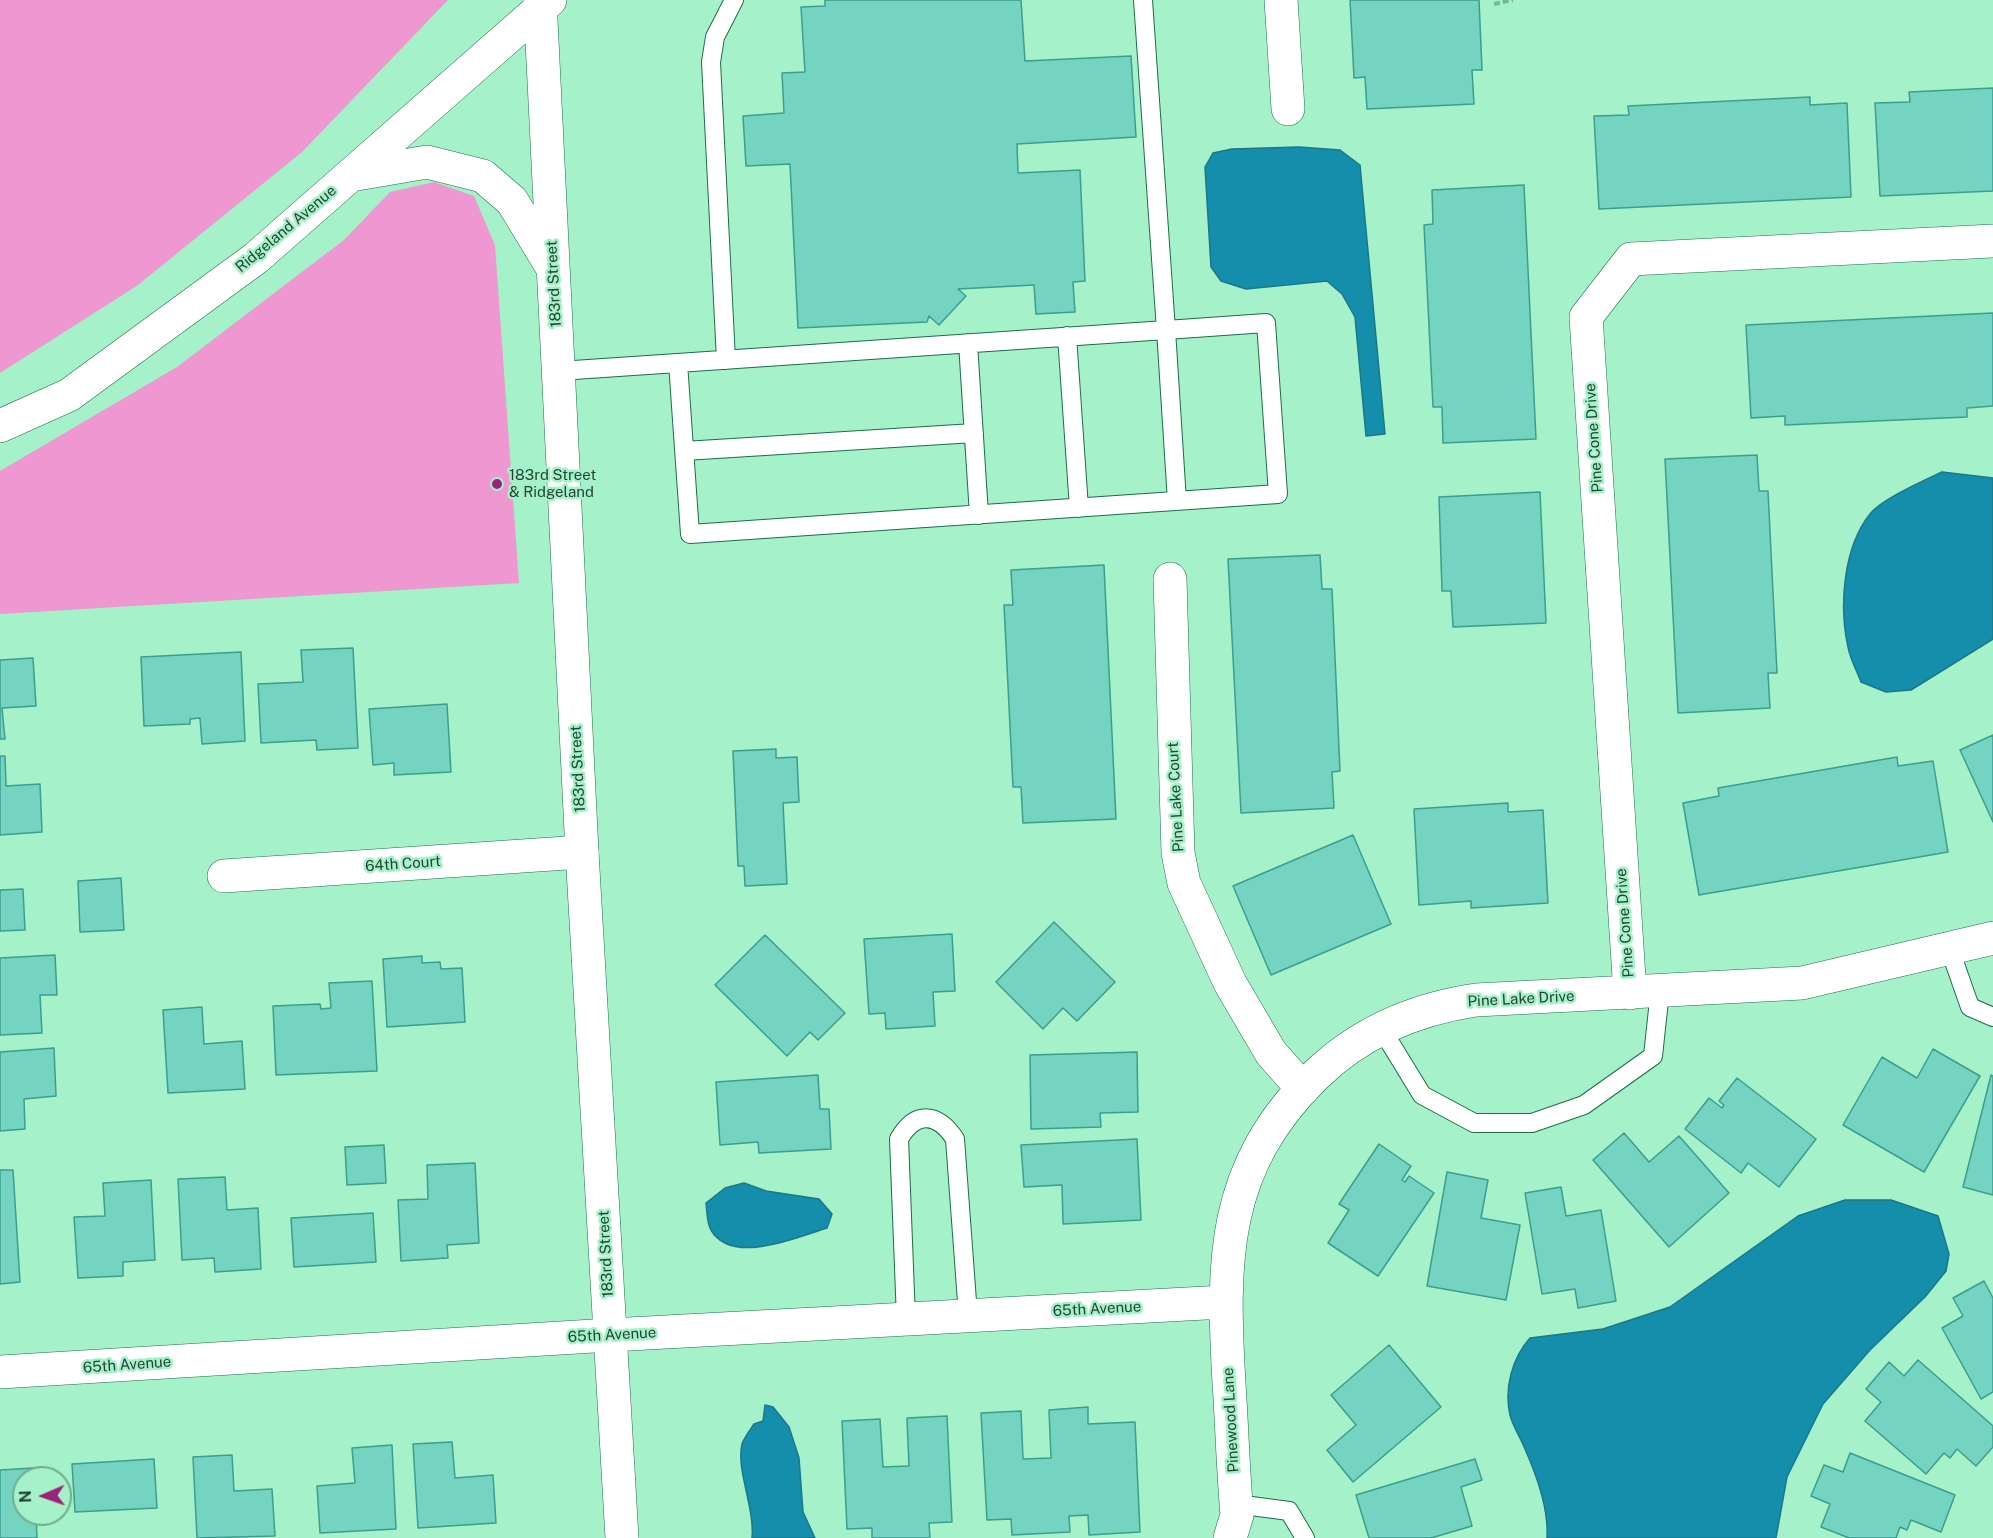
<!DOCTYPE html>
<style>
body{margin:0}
#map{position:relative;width:1993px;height:1538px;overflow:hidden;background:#a5f1c9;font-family:"Public Sans",sans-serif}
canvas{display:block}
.north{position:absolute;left:12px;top:1466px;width:60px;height:60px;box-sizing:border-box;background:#a5f1c9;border:2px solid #71ac8d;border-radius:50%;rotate:268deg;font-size:16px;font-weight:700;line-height:24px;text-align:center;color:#244434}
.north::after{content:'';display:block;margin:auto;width:21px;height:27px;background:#9b237c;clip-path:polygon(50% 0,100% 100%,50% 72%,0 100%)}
</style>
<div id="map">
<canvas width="1993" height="1538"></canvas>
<div class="north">N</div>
</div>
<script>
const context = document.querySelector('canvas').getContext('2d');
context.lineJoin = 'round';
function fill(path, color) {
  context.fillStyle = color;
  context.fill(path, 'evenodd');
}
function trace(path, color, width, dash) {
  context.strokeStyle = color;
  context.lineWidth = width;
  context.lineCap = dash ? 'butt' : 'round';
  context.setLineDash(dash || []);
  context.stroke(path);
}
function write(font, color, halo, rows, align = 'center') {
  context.font = font + ' "Public Sans",sans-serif';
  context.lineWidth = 5;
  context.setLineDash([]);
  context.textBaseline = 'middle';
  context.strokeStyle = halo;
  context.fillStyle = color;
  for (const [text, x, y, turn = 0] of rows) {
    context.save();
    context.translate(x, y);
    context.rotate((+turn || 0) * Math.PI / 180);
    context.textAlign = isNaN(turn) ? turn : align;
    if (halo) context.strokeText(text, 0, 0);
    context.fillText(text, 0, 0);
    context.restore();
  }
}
const green = new Path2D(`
 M0,0H448L302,152L138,285L0,373Z
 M434,182L474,196L495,245L519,583L0,614V471L177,367L344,240L390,192Z`);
const water = new Path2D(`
 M1299,147L1340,150L1360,165L1385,434L1366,436L1355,317L1342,294L1327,281L1246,289L1221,281L1211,267L1205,167L1213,153L1232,149Z
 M1942,472L1993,478V639L1911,690L1886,692L1861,682C1857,671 1850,659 1848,647C1839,606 1843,548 1870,514C1882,499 1923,481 1942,472Z
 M744,1183L766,1191L819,1199L832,1214L827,1228C797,1237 732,1266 711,1230C707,1224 707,1211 706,1203L725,1188Z
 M1845,1200H1891L1938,1216L1949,1254L1946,1271L1925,1297L1870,1350L1823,1404L1787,1477L1776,1538H1547C1549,1509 1537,1476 1525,1449C1521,1438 1513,1427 1510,1415C1504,1389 1512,1358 1530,1338L1603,1329L1670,1307L1798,1216Z
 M765,1405L773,1407L789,1427L799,1458L803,1512L815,1538H752C755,1508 736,1470 742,1444C744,1438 750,1430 754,1424L763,1421Z`);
const building = new Path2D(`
 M825,0H1021L1025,61L1131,56L1136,137L1017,144L1018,173L1080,170L1085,281L1073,282L1075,312L1036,314L1034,285L958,289L966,296L939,325L929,316L927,322L798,328L790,164L746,166L743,116L784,113L782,73L805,72L801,7L825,6Z
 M1350,0H1479L1482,70H1472L1474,104L1367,109L1365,77L1354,78Z
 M1993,88V191L1880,196L1875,103L1910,102L1909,92Z
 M1810,97V105L1847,103L1851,197L1599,209L1594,116L1629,115L1628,106Z
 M1524,185L1536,439L1443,443L1442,407H1433L1424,225L1433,224L1432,190Z
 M1993,313V406L1967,408V417L1785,425V416L1751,418L1746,325Z
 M1757,455L1759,491H1768L1777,673H1768L1770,708L1678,713L1665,459Z
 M1540,492L1546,623L1453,627L1451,591H1442L1439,497Z
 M1320,555L1322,589H1332L1340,771L1332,772L1334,808L1241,813L1228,559Z
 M1104,565L1116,819L1023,823L1021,787H1013L1004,605H1013L1011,570Z
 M353,648L358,748L317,750L316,740L261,743L258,684L303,682L301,650Z
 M241,652L245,741L202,744L200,718L190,719V724L144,726L141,657Z
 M33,658L36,706L2,708L5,739H0V660Z
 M447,704L451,772L394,775V763L373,765L369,709Z
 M1993,735V822L1960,750Z
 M776,749V758L797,757L799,802L783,803L787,884L745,886L744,866H738L733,751Z
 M0,756H5L6,786L40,784L42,832L0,835Z
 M1897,757L1898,766L1933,761L1948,852L1699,895L1683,803L1719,796L1718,788Z
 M1508,803V812L1543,810L1548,903L1471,908V901L1419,905L1414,809Z
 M1353,835L1391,924L1271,975L1233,886Z
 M121,878L124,930L80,932L78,881Z
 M23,889L25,930L0,931V890Z
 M1054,922L1115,982L1077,1021L1063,1008L1043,1029L996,982Z
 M952,934L955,991L933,992L935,1026L886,1029L885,1013L869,1014L864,939Z
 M765,935L845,1013L818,1040L810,1032L787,1056L715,985Z
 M55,955L57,995H40L42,1033L0,1035V958Z
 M422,956V963L440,962L441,969L462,968L465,1022L387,1027L383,959Z
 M372,981L377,1071L276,1075L273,1006L320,1004L321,1009L331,1008L329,983Z
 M202,1007L204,1044L242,1041L245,1089L168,1093L163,1010Z
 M54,1048L56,1096L24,1099L25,1129L0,1131V1052Z
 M1933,1049L1980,1076L1924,1172L1843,1125L1882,1057L1917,1078Z
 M1137,1052L1138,1112L1100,1113L1101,1127L1031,1129L1030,1055Z
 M818,1075L820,1109H829L831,1149L759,1153L758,1142L720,1145L716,1082Z
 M1991,1075L1993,1076V1195L1963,1187Z
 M1737,1078L1816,1139L1779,1187L1748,1163L1741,1173L1685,1129L1709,1098L1722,1108L1724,1105L1719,1101Z
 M1624,1133L1649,1162L1679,1136L1729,1193L1669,1247L1593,1160Z
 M1137,1139L1141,1220L1063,1224L1062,1185L1024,1187L1021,1145Z
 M1379,1144L1411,1166L1402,1180L1405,1182L1409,1176L1434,1193L1378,1276L1328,1243L1349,1210L1339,1204Z
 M384,1145L386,1183L347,1185L345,1147Z
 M475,1163L479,1243L447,1245L448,1258L401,1261L398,1200L428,1199L427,1165Z
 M0,1170H13L20,1282L0,1284Z
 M1447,1172L1488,1180L1481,1218L1520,1225L1506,1300L1427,1286Z
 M225,1177L227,1210L258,1208L261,1269L215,1272L214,1258L182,1260L178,1179Z
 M151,1180L155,1260L123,1262V1276L78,1278L74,1217L105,1216L103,1183Z
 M1561,1187L1566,1216L1601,1210L1616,1301L1578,1308L1575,1289L1542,1294L1525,1193Z
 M373,1213L376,1262L294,1267L291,1218Z
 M1984,1281L1993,1298V1392L1981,1399L1942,1328L1963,1316L1953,1298Z
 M1389,1345L1441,1407L1353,1482L1327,1450L1356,1425L1331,1395Z
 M1918,1360L1993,1426V1447L1976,1466L1957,1449L1950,1458L1944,1453L1926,1474L1865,1421L1881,1402L1866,1389L1889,1362L1904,1376Z
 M1088,1407V1424L1135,1422L1140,1532L1089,1535L1088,1515L1069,1516L1070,1532L1012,1535L1011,1519L987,1520L981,1413L1021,1411L1023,1459L1051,1458L1049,1410Z
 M947,1416L952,1522L929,1523L930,1538H872V1528L847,1529L842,1421L880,1419L883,1467L909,1466L907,1418Z
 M452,1442L455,1478L493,1475L496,1523L418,1528L413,1444Z
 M392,1445L396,1529L320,1533L317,1486L355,1483L352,1448Z
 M1850,1453L1955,1495L1941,1532L1911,1520L1907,1530L1900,1527L1896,1538H1849L1821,1527L1830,1504L1811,1496L1824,1465L1843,1472Z
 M232,1455L234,1491L272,1489L275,1536L197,1538L193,1457Z
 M154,1459L157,1508L75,1512L72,1464Z
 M1475,1459L1482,1480L1461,1487L1472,1526L1431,1538H1369L1356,1495Z
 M33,1468L34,1478H24V1514H36L37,1538H0V1470Z`);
const path = new Path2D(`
 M1494,4L1513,0`);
const service = new Path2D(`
 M1067,336L1079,508
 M968,343L979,515
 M726,360L711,62L715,37L734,0
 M678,363L690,534L1278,494L1266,323L1166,330L1177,501
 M559,371L1166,330L1143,0
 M684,451L974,433
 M1950,950L1970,1007L1993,1017
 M1381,1028L1422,1095L1474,1123H1532L1584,1105L1653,1056L1660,991
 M906,1319L899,1139C916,1110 938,1113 955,1139L968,1315
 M1236,1504L1289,1511L1305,1538`);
const minor = new Path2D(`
 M1281,0L1288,109
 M1170,579L1178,853L1184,883L1230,983L1271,1053L1303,1089
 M224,876L582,852
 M1630,993L1586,317L1631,259L1993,241
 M0,1372L610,1335L1224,1302
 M1230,1538L1237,1515C1233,1471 1232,1427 1229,1383C1222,1261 1221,1168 1315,1076C1360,1032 1415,1009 1476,1000L1802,983L1993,938`);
const tertiary = new Path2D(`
 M540,0L582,852L622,1538
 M351,175L427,162L483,176L512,201L552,267
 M0,426L69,395L256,258L550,0`);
const markers = [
 [497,484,6,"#9b237c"]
];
const streetNames = [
 ["Ridgeland Avenue",286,229,-40],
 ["183rd Street",554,284,-93],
 ["Pine Cone Drive",1594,438,-94],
 ["183rd Street",578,769,-93],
 ["Pine Lake Court",1176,797,-93],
 ["64th Court",403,864,-4],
 ["Pine Cone Drive",1625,923,-94],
 ["Pine Lake Drive",1521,999,-3],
 ["183rd Street",606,1254,-93],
 ["65th Avenue",1097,1309,-3],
 ["65th Avenue",612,1335,-3],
 ["65th Avenue",127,1365,-4],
 ["Pinewood Lane",1231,1420,-93]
];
const poiNames = [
 ["183rd Street",509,475],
 ["& Ridgeland",509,492]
];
fill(green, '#ee97d0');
fill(water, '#158eac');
trace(water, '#1a7888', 1.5);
fill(building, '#74d3c1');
trace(building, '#3b9e8e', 1.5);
trace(service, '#1d6d4b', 20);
trace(minor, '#1d6d4b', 34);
trace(tertiary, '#1d6d4b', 34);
trace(path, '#79b697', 4, [6, 3]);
trace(service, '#fff', 18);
trace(minor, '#fff', 33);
trace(tertiary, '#fff', 33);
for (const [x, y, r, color] of markers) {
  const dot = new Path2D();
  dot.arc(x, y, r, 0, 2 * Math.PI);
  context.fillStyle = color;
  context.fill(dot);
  trace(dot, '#a5f1c9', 2);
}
write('15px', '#244434', '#a5f1c9', streetNames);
write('15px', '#244434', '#a5f1c9', poiNames, 'left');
</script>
